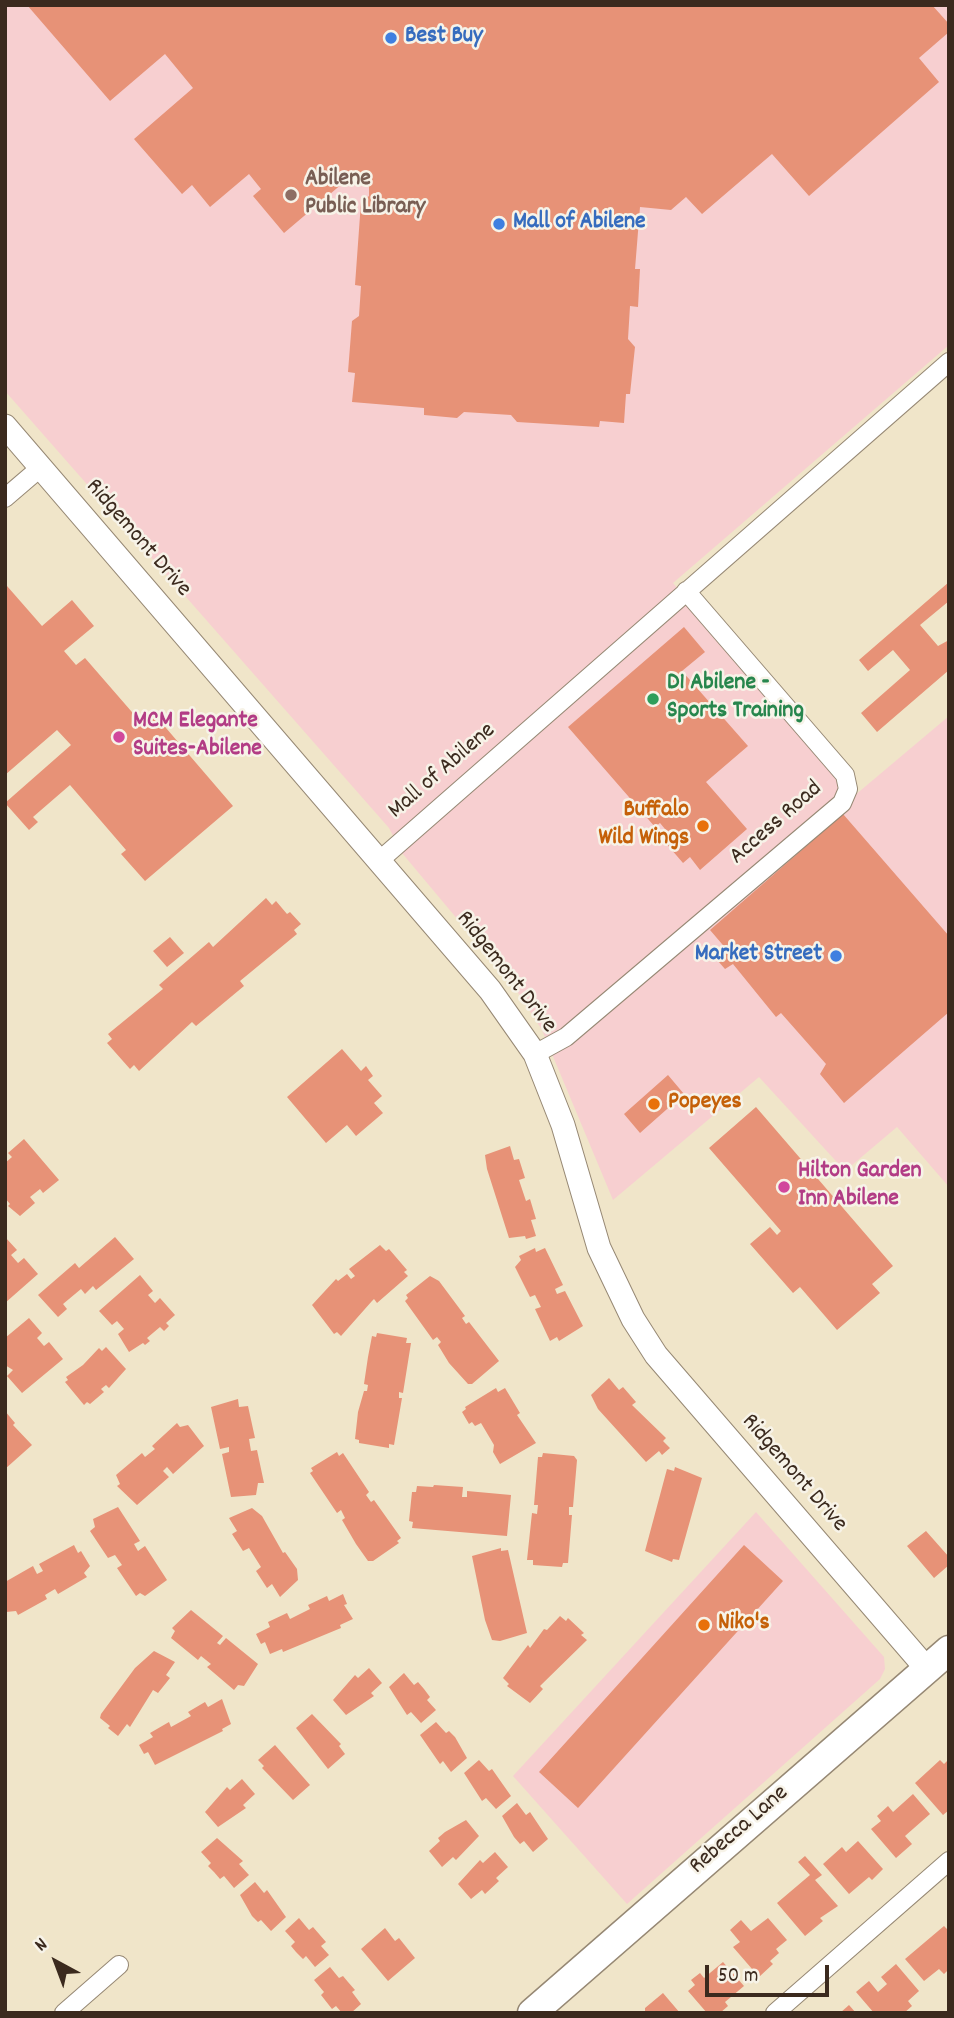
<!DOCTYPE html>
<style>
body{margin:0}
#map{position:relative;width:954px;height:2018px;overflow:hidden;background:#f0e5c9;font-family:Dekko,sans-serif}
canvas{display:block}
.frame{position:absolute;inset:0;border:7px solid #3b2a1e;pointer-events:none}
.north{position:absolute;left:21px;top:1927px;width:70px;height:70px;-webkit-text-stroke:5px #f7f3e8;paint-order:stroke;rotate:319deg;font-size:19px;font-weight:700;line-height:28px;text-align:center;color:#3b2a1e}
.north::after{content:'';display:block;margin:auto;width:24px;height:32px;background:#3b2a1e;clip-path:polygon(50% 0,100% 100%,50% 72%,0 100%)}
.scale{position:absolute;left:705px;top:1965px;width:124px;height:32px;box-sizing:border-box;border:4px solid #3b2a1e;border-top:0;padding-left:9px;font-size:21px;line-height:24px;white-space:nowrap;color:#3b2a1e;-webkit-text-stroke:5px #f7f3e8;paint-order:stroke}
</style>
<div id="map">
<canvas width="954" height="2018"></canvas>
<div class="frame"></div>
<div class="north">N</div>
<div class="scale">50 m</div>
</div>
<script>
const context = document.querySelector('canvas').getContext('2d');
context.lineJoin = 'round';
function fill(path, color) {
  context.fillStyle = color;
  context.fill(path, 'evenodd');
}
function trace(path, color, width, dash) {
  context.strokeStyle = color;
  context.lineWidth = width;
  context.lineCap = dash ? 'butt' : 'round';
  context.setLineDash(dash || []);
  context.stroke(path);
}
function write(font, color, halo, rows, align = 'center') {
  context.font = font + ' Dekko,sans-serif';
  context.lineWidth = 5;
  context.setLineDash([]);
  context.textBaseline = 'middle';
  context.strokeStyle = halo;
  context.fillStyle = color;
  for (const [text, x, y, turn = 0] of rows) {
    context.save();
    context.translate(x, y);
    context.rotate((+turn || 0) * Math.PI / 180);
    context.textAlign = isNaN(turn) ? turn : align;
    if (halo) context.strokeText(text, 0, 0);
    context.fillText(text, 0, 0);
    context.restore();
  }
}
const built = new Path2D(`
 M5,5H949V345L673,583L854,796L949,716V1187L897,1127L845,1171L759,1077L613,1200L542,1030L515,988L402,853L389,828L5,391Z
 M756,1512L884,1657L885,1669L880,1679L627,1904L513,1776Z`);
const building = new Path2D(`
 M27,5H932L949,24V32L919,58L939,82L809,196L772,154L702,214L686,197L671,210L640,207L635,269H640L638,307L630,306L628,339L635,347L630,394H626L624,423L600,421L599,427L517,422L511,415L464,412L457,418L424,415V408L352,402L355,373L348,372L352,321L359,316L361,286L355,285L361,202L369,196V187L356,172L284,233L253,196L261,189L249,174L210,207L192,185L182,194L134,139L193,88L165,54L110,101Z
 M949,582V601L920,625L938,646L949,640V670L877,732L861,713L910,670L893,650L868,671L859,660Z
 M7,586L42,626L72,600L94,626L64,651L76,665L85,658L138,719L142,715L147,720L154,714L233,806L145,881L121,854L126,850L70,785L33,817L38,822L29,830L5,803L71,745L57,730L5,775Z
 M684,627L705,652L682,671L748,746L706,782L747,829L700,870L690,857L683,863L664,841L670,835L660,823L655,827L568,727Z
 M843,814L949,936V1012L844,1103L820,1074L826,1064L781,1013L776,1017L733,964L725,969L718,961L728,951L710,930Z
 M266,898L272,905L276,901L287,914L290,912L301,924L294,930L297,934L240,981L244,986L196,1026L192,1022L139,1071L134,1065L130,1069L107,1043L112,1039L108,1034L163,989L159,985L209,942L213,947Z
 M170,937L184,953L167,967L153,951Z
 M342,1049L361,1071L366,1066L373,1076L368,1080L382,1096L374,1103L383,1113L356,1136L347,1125L326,1143L287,1097Z
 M668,1075L684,1094L640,1133L624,1114Z
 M756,1107L893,1266L872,1284L880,1293L837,1330L800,1287L793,1293L750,1244L770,1227L777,1235L781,1231L709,1148Z
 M24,1139L59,1180L43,1193L40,1189L30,1197L35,1203L20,1216L8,1206L10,1204L5,1198V1163L12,1157L8,1153Z
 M510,1146L514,1160L519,1159L525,1178L519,1180L526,1201L530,1199L536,1219L531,1220L536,1236L526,1239L525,1236L509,1238L487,1169L485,1155Z
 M5,1237L17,1250L11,1255L18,1263L24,1258L38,1274L5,1303Z
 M115,1237L134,1259L96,1290L93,1286L85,1294L81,1289L63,1304L67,1309L58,1317L38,1295L75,1263L79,1268Z
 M380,1245L386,1251L389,1249L407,1270L404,1272L408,1276L377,1303L374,1299L372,1301L341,1336L337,1332L334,1334L312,1305L336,1279L338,1281L347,1274L351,1279L355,1276L349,1269Z
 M535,1248L536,1252L545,1248L563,1285L555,1289L557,1294L565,1291L583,1326L559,1341L557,1337L550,1341L535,1309L541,1307L535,1295L530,1297L515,1267L521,1260L519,1256Z
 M140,1275L153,1291L148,1295L155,1303L160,1298L175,1315L166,1323L169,1326L164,1331L160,1327L147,1338L150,1341L145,1345L143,1343L129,1352L118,1334L124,1329L117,1321L112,1325L99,1311Z
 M430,1276L439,1281L465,1316L462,1318L466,1324L469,1322L499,1361L472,1384H468L449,1363L438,1345L441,1342L437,1337L433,1340L405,1301L408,1298L406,1295Z
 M29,1318L42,1333L37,1338L44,1346L49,1342L63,1359L22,1393L7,1376L13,1370L5,1365V1338Z
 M377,1333L407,1338L406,1343H411L403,1393L399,1392V1398H402L394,1445L389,1444V1448L359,1443V1440L355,1439L358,1412L364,1391H367L368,1385L364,1384L368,1357L372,1336L376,1337Z
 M106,1347L126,1369L109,1388L106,1385L101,1389L104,1392L90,1404L87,1402L84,1405L65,1382L68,1380L66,1377L83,1365L99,1348L102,1351Z
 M609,1378L619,1390L623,1387L636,1402L632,1405L666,1438L663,1441L670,1448L662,1455L659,1451L646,1462L598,1409L591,1395Z
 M496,1388L498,1392L505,1388L520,1413L517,1415L536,1443L500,1464L493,1452L494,1445L481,1423L475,1426L472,1422L469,1424L462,1412L466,1409L465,1407Z
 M238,1399L239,1407L248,1406L255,1438L249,1439L251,1451L257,1450L264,1483H258L256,1495L231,1497L222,1454L229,1452V1447L220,1449L211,1407Z
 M5,1411L15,1423L13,1425L32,1445L5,1469Z
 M177,1423L180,1427L188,1425L204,1446L173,1474L167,1467L163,1471L169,1477L137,1505L117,1486L120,1484L116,1475L142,1453L145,1457L155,1449L152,1446Z
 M337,1452L339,1456L343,1453L369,1492L366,1495L371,1502L374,1500L401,1538L397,1541L399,1543L373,1561H368L356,1544L342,1520L345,1518L341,1510L337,1513L310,1473L313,1471L311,1468Z
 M543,1453L574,1456L577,1460L573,1507H569V1515H572L568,1563H563L562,1567L533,1565V1560H527L532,1513L537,1514L538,1505H534L538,1457H542Z
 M675,1467L702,1478L679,1560L673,1559L672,1562L645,1551L667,1469L674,1471Z
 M434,1485L463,1487L462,1497H467V1491L511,1495L507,1536L412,1528L413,1522L409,1521L412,1492H416L417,1486L433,1487Z
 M118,1507L140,1541L134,1544L138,1551L145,1546L167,1580L145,1596L140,1593L136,1596L117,1568L122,1565L115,1555L108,1558L90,1531L95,1527L93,1519Z
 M252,1508L262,1516L283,1553L285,1552L297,1569L298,1580L280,1597L272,1584L267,1588L256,1571L261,1567L249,1548L243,1551L232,1534L237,1531L229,1518Z
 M926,1531L949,1557V1565L934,1578L907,1546Z
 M74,1545L78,1553L81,1551L90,1566L84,1573L87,1577L58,1594L55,1589L45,1595L47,1599L18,1615L16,1611L6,1612L5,1582L33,1566L37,1574L43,1571L39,1564Z
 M744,1545L783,1581L578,1808L539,1772Z
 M501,1548V1551L508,1550L527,1633L500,1641L492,1640L485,1620L472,1556Z
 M343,1594L347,1604L344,1605L353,1619L340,1625L341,1628L283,1652L282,1649L270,1654L265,1642L261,1644L256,1634L270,1627L268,1622L287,1613L290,1619L310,1609L308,1605L327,1596L329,1601Z
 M191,1610L223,1636L217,1643L220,1645L226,1638L258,1664L244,1686L238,1685L234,1690L207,1667L211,1664L201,1656L198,1660L171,1638L175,1631L172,1628Z
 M560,1616L566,1621L568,1618L584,1633L581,1635L587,1640L540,1686L543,1689L530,1703L507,1686L509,1684L503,1678L528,1645L530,1648L544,1629L547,1630Z
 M154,1651L175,1662L166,1675L170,1678L158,1693L153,1690L130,1727L127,1724L118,1736L108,1728L110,1726L100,1718L101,1714L135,1668Z
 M369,1668L382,1683L371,1693L374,1696L346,1715L333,1700L355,1675L358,1678Z
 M404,1673L414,1685L418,1682L424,1689L430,1697L427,1700L436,1710L421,1723L411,1712L407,1715L389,1687Z
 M222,1699L231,1724L222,1729L223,1731L155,1765L148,1752L144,1754L139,1745L153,1737L150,1733L169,1722L171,1727L191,1716L188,1712L205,1702L208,1707Z
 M312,1714L341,1744L339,1746L345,1754L328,1769L296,1728Z
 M436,1722L446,1733L449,1731L455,1737L467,1758L451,1772L443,1761L440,1764L420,1735Z
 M275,1745L310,1785L293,1800L262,1768L264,1766L258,1760Z
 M949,1759V1810L943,1815L915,1783L940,1760L944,1764Z
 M479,1760L489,1771L492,1769L511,1796L496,1809L486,1798L482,1801L464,1773Z
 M242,1779L255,1794L243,1805L246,1808L218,1827L205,1812L227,1787L230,1790Z
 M913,1794L930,1814L905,1836L912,1844L896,1858L871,1829L881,1821L877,1816L888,1806L893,1812Z
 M517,1803L526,1815L530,1812L548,1839L533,1852L524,1841L520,1844L514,1837L502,1816Z
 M466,1820L479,1836L456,1860L453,1857L442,1867L429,1851L440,1841L438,1838L445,1832Z
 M217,1838L243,1861L239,1864L249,1875L234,1888L224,1876L220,1879L214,1872L208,1866L211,1863L201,1852Z
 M858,1841L883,1869L872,1880L869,1877L849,1894L823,1864L842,1847L846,1852Z
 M495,1852L508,1867L496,1878L499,1881L485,1894L482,1890L471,1899L458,1884L480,1860L483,1863Z
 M805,1856L822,1875L815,1880L838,1906L820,1918L823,1921L805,1936L777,1903L810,1875L798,1862Z
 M255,1882L264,1893L267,1890L286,1917L271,1931L261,1920L258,1922L252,1916L240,1895Z
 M299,1918L309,1930L313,1927L326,1942L321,1946L329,1955L315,1967L306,1956L303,1959L296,1952L291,1946L295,1942L285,1931Z
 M768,1918L787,1940L776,1949L779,1953L770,1961L773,1964L759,1977L733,1947L740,1942L730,1930L741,1920L751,1931Z
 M944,1926L949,1931V1969L944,1974L939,1969L924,1981L905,1959Z
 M385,1928L395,1941L399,1938L415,1958L388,1981L361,1949Z
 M723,1962L744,1986L725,2002L728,2006L720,2013H707L688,1991L695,1985L691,1980L700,1973L704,1978Z
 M896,1964L919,1991L908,2001L912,2006L904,2013H874L856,1992L869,1981L878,1992L887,1984L881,1977Z
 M330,1967L339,1978L343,1976L348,1982L355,1990L352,1992L361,2004L351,2013H342L336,2006L332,2009L321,1995L324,1992L314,1980Z
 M663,1993L680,2013H645V2008Z
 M849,2005L856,2013H840Z`);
const minor = new Path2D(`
 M5,498L40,468
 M380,860L949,362
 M535,1054L566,1037L842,803L848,789L845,775L686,591
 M64,2013L119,1965
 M775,2013L949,1861`);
const tertiary = new Path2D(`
 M5,426L490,990L535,1054L563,1125L599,1248L633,1319L656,1355L927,1669`);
const primary = new Path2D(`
 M532,2013L949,1650`);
const markers = [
 [391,38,7,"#3f7fe0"],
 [291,195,7,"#8d6e63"],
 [499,224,7,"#3f7fe0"],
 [653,699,7,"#2e9e5b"],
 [119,737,7,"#d1479c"],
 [703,826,7,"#e8710a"],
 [836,956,7,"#3f7fe0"],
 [654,1104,7,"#e8710a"],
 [784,1187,7,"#d1479c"],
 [704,1625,7,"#e8710a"]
];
const shopNames = [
 ["Best Buy",405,38],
 ["Mall of Abilene",513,224],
 ["Market Street",822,956,"right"]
];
const educationNames = [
 ["Abilene",305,181],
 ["Public Library",305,209]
];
const streetNames = [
 ["Ridgemont Drive",137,539,49],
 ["Mall of Abilene",443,772,-41],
 ["Access Road",777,824,-41],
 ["Ridgemont Drive",505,973,52],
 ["Ridgemont Drive",793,1474,49],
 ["Rebecca Lane",740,1831,-41]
];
const leisureNames = [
 ["D1 Abilene -",667,685],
 ["Sports Training",667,713]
];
const hotelNames = [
 ["MCM Elegante",133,723],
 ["Suites-Abilene",133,751],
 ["Hilton Garden",798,1173],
 ["Inn Abilene",798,1201]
];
const foodNames = [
 ["Buffalo",689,812,"right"],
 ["Wild Wings",689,840,"right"],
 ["Popeyes",668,1104],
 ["Niko's",718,1625]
];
fill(built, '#f7cfd0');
fill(building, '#e79277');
trace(minor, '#968874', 20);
trace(tertiary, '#968874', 25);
trace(primary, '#968874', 31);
trace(minor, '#fff', 18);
trace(tertiary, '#fff', 23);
trace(primary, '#fff', 28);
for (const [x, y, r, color] of markers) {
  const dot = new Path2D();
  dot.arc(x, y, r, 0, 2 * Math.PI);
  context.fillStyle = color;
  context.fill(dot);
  trace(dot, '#f7f3e8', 2.5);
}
write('bold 24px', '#366cbe', '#f7f3e8', shopNames, 'left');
write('bold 24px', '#785e54', '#f7f3e8', educationNames, 'left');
write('24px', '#3b2a1e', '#f7f3e8', streetNames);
write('bold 24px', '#27864d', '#f7f3e8', leisureNames, 'left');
write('bold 24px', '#b23c85', '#f7f3e8', hotelNames, 'left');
write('bold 24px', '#c56008', '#f7f3e8', foodNames, 'left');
</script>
